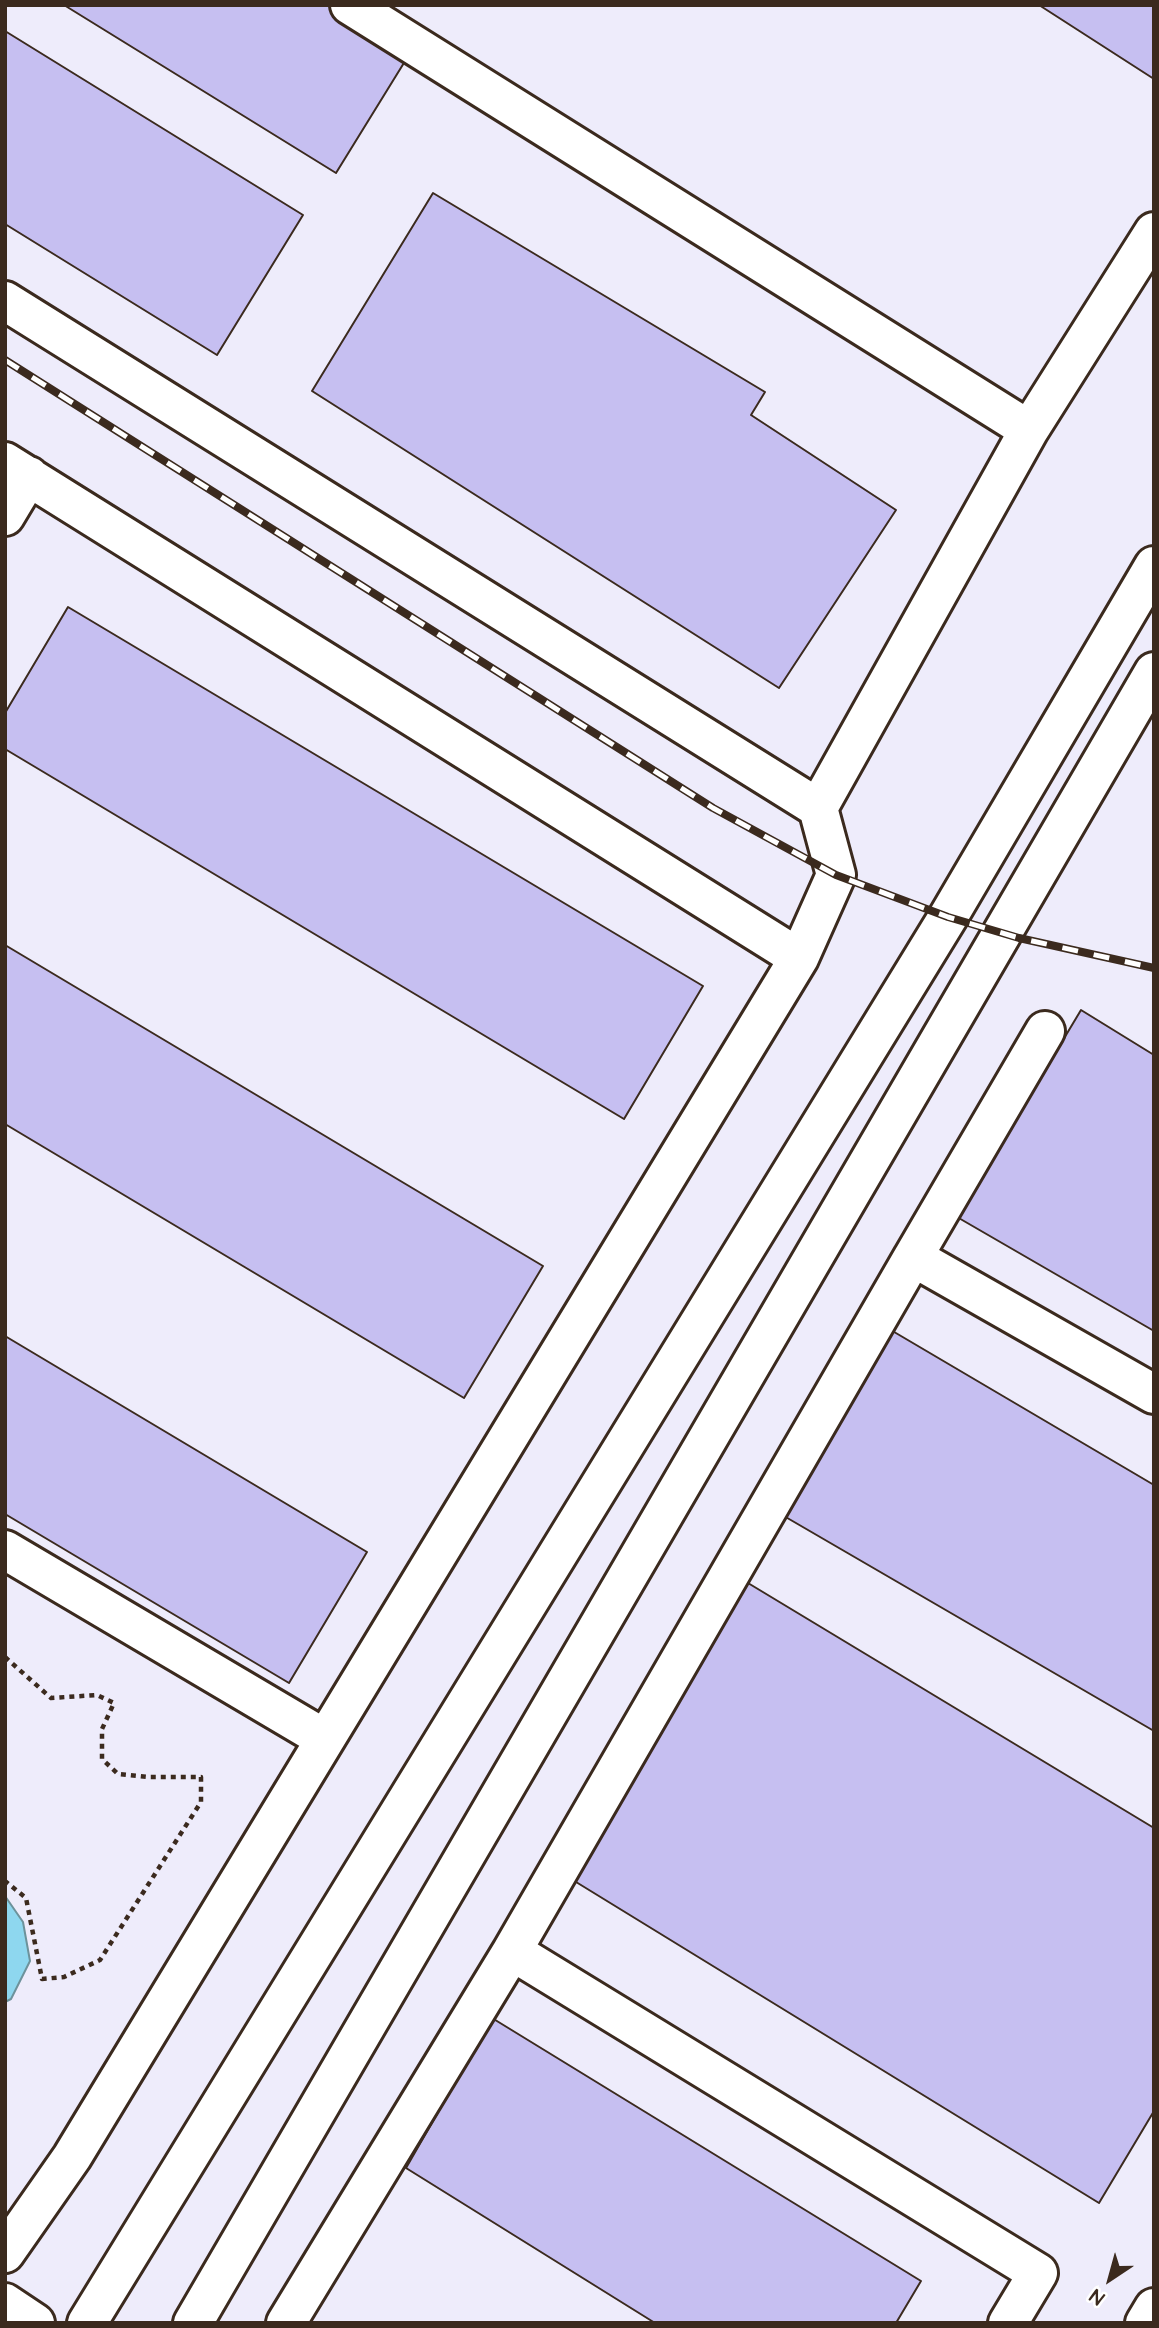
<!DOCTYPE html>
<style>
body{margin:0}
#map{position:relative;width:1159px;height:2328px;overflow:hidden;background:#eeecfb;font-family:"Architects Daughter",sans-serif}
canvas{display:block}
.frame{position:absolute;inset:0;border:7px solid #3b2a1e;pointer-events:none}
.north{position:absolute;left:1075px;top:2244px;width:70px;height:70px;-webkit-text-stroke:5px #fff;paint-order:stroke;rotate:216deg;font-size:19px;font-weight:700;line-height:28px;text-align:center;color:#3b2a1e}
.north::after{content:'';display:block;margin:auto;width:24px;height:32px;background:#3b2a1e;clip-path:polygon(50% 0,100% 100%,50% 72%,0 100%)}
</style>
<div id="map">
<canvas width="1159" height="2328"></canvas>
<div class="frame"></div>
<div class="north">N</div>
</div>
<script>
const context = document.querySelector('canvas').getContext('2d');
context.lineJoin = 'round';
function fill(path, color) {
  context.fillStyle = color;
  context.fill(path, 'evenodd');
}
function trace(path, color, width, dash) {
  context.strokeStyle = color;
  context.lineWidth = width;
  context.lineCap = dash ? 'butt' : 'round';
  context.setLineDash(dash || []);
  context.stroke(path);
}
const water = new Path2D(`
 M5,1896L23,1922L30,1961L11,1999L5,2002Z`);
const building = new Path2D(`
 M64,5H349L415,45L336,173Z
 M1039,5H1154V79Z
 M5,31L303,215L217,355L5,224Z
 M433,193L765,392L751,415L896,510L779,688L312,391Z
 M68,607L703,986L624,1119L5,749V713Z
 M5,945L543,1266L464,1398L5,1124Z
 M1081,1010L1154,1055V1331L957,1217Z
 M884,1326L1154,1485V1731L777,1512Z
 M5,1336L367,1552L289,1683L5,1514Z
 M743,1580L1154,1828V2111L1099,2203L563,1874Z
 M492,2018L921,2281L896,2323H655L406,2168Z`);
const path = new Path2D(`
 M5,1657L51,1698L97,1695L114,1703L102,1729V1759L118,1774L148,1777H201V1802L100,1960L64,1977L42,1979L26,1898L5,1881`);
const minor = new Path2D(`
 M350,5L1029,430
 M5,301L818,808L836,875L799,958L72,2157L5,2253
 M5,462L799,958
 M5,516L29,476
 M818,808L1029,430L1154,232
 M913,1257L1045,1031
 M5,1550L325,1739
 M512,1951L913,1257L1154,1394
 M5,2303L35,2323
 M87,2323L948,917L1154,566
 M193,2323L1154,672
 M286,2323L512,1951L1038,2273L1008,2323
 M1145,2323L1154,2308`);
const rail = new Path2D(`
 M5,360L713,808L836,875L948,917L1019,938L1154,968`);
fill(water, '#8ed7ef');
trace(water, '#6d929b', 2);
fill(building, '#c6bff1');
trace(building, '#3b2a1e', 2);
trace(minor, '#3b2a1e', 44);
trace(path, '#3b2a1e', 4.5, [5, 5]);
trace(minor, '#fff', 38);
trace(rail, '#3b2a1e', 8);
trace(rail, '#fff', 5, [16]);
</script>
